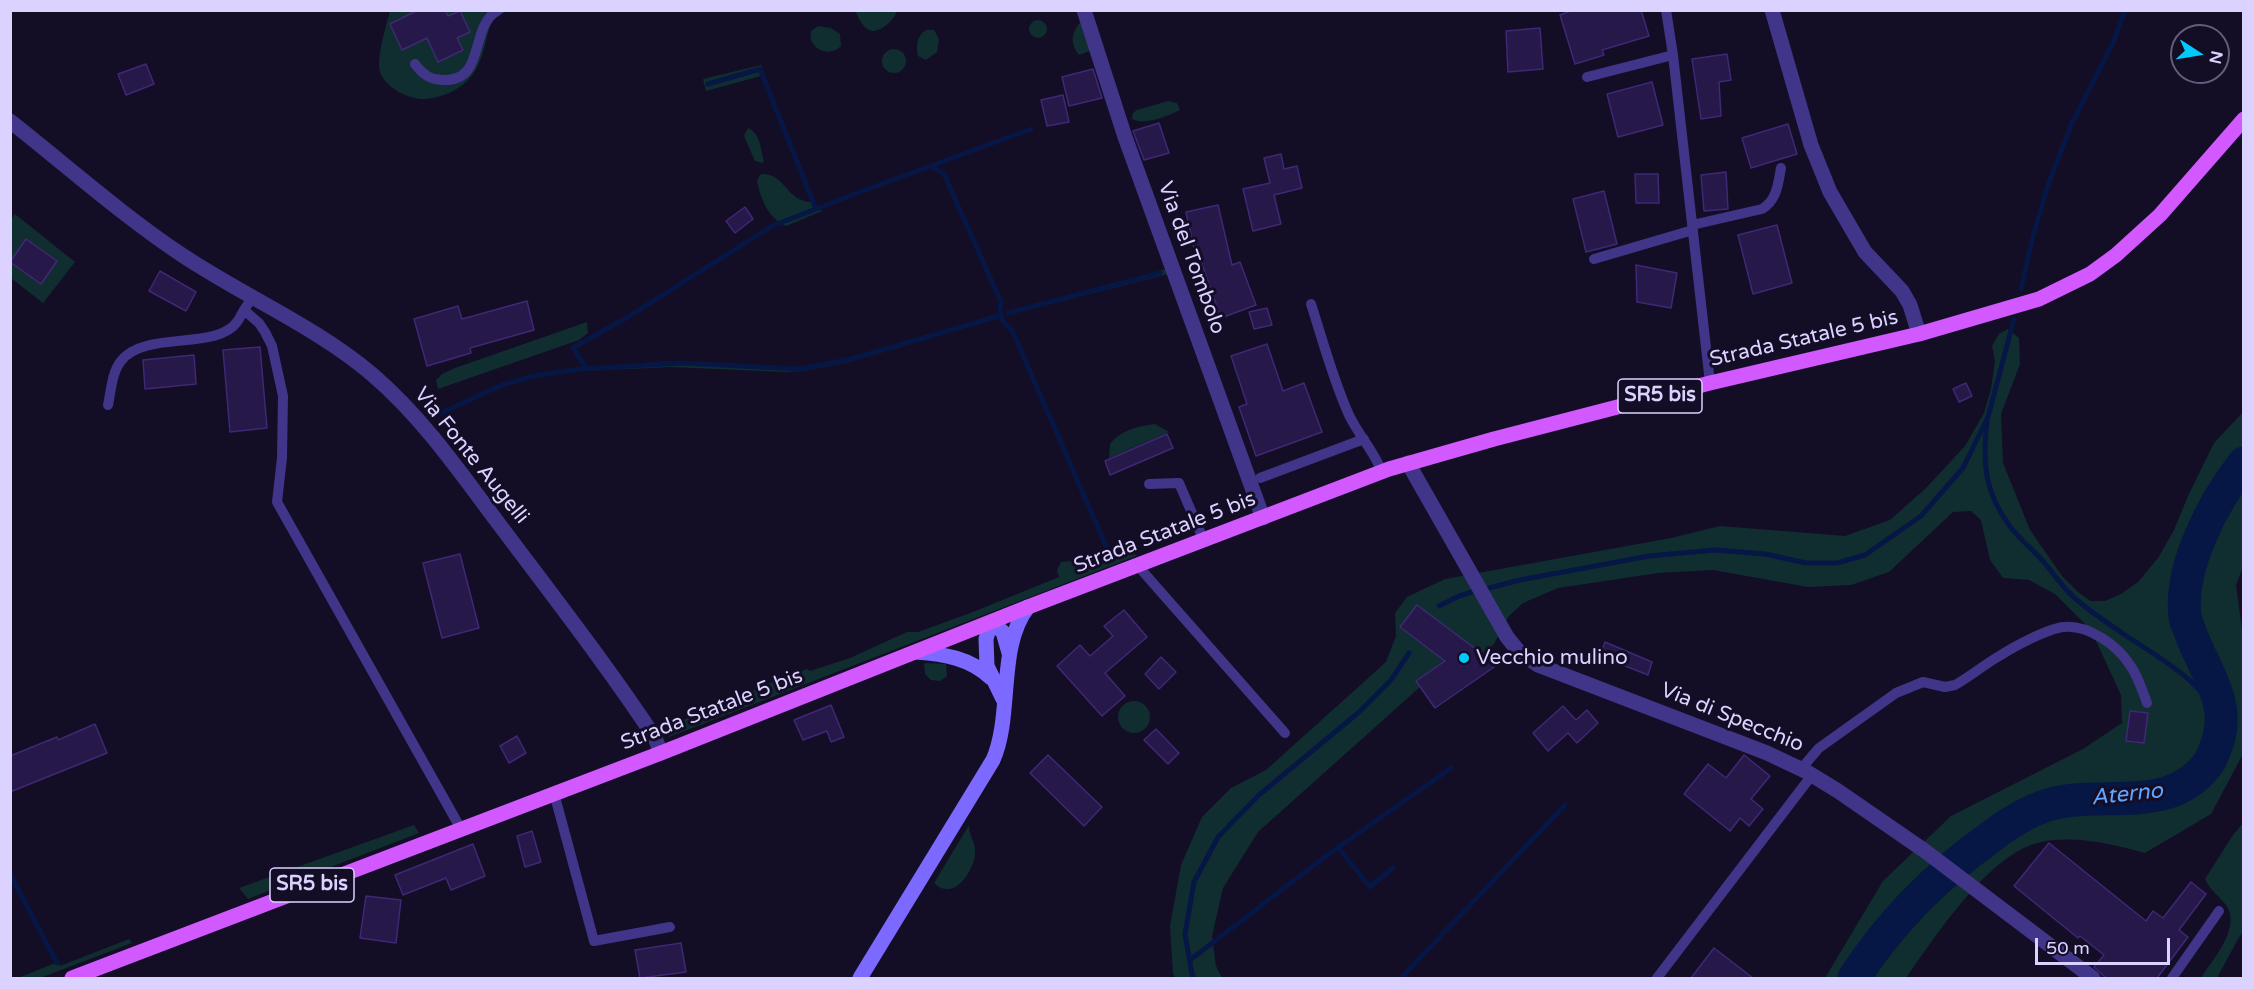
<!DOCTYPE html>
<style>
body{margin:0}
#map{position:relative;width:2254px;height:989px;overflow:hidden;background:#140d26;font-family:"Varela Round",sans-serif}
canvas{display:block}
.frame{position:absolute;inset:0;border:12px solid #dbd2ff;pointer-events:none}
.north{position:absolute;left:2170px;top:24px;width:60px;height:60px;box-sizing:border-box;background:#140d26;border:2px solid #645c7d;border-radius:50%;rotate:102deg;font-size:16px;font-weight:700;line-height:24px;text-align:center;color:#dbd2ff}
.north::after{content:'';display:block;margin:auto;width:21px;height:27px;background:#00cafd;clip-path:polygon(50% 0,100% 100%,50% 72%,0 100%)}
.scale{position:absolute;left:2035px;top:938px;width:135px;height:27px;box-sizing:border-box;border:3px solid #dbd2ff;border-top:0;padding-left:8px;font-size:18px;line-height:21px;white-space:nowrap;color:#dbd2ff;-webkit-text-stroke:4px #140d26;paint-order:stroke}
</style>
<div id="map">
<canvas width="2254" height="989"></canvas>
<div class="frame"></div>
<div class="north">N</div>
<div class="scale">50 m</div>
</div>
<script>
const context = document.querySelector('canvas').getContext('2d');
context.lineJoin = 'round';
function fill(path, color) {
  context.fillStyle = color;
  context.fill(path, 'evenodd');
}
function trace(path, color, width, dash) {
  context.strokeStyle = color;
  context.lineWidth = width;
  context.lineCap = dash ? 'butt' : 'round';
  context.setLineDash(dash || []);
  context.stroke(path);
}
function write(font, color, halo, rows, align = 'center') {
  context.font = font + ' "Varela Round",sans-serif';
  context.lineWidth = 6;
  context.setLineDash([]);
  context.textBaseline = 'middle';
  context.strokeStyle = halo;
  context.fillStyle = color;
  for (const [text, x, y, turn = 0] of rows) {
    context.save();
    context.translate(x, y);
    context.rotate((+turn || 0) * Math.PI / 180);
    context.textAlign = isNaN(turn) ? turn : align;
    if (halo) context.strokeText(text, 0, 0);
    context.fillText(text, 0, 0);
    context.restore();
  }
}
const green = new Path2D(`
 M390,11H507L491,21C485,42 483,65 468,80C459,90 440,98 426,99C407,100 379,85 379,65C379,49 386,26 390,11Z
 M855,11H897C894,20 877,38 866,28C861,24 858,16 855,11Z
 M1029 29a9 9 0 1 1 18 0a9 9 0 1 1-18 0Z
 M1087,21L1100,47L1079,55C1070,45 1071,32 1080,23Z
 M818,26L831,28L840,34L841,46C829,59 807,48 811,31Z
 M926,30H934L939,39L937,52L926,60L918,56C916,46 916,36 926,30Z
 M882 61a12 12 0 1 1 24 0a12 12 0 1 1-24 0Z
 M761,65L815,203L822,211L786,226C768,218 760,198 757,180L761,174C786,173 786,202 812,202L761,76L706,91L703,79Z
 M1168,101L1177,103L1180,110C1168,116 1144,126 1132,119L1133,113L1137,110Z
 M748,128C761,134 760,148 764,161L762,163L755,161L744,136Z
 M944,171L1002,302C1000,315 1003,321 1012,329L1110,554L1131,545L1136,556L669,737L662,729L787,676L807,669L810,671L850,658L907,632H918L973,612L1059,577L1057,570L1061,562L1071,561L1077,569L1109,556L1011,330L1000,318L850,362L804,371L786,372L671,367L585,371L583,368L672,361L804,368L840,360L998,314L1000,303L944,175L938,172Z
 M15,214L75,262L43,303L11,278L10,221Z
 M1166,269L1168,274L1013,314L1008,313Z
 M587,322L588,333L579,340L438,389L436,380L442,374L455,368Z
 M2008,329L2019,338L2020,364L2001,414L2003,463L2030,530L2062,576L2079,593L2091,601H2105L2121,594L2138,582L2158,558L2174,530L2188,496L2214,443L2243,412L2244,564L2236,585L2244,644L2243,754L2211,814L2145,853C2111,844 2077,835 2041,842C1990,852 1935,937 1906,978H1825L1883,881L1951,816L2083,749L2122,723L2121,695L2091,630L2055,594L2029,580L2003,578L1990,560L1981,520L1971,511L1953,512L1889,572L1851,585L1808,587L1713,570L1658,573L1558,588L1523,603L1509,616L1494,644L1484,655L1417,605L1400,627L1445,661L1416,681L1420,687L1258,832L1223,888L1212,936L1216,966L1222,978H1176L1173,974L1170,926L1181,865L1202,817L1231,788L1266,770L1386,662L1396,636L1395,613L1407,597L1445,579L1671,538L1720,526L1845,536L1890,520L1926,488L1965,446L1984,413L1991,389L1995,361L1992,346L1999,334Z
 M1155,424L1169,432L1109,458L1110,444C1121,430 1139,426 1155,424Z
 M924,663L946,664L947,676L940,681L931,680L925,674Z
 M1118 717a16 16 0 1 1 32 0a16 16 0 1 1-32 0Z
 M2243,823V932L2238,939L2217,978H2201C2212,960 2242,928 2226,905C2219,896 2210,890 2205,879L2233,835Z
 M414,825L419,833L248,899L239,888Z
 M969,825C969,837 975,841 975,851C976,865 961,891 946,889C941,889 938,886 934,883Z
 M129,939L132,943L40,978H18L58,962L60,966Z`);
const stream = new Path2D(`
 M708,84L760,69L816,209
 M933,167L944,174L1001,302C998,315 1002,323 1012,330L1109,553
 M2021,289L2033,236L2048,185L2071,125L2113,43L2125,10
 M1008,313L1160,273
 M587,369L573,348L628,317L772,226L852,195L1031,129
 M439,414L502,385L534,376L580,369L681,363L801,369L851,359L1002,315
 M1987,422C1982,464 1985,495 2012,529C2021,540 2032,549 2041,559C2053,572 2063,589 2077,600C2092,613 2109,624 2125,635C2161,659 2205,682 2221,723
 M1489,588L1520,580L1649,556L1715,550L1765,554L1806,563H1837L1865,555L1921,516L1963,468L1988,417L2014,319
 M1439,606L1459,596L1472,592
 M1338,847L1370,887L1393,868
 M10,874L57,963
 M1190,960L1326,856L1451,768
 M1194,978L1192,974L1185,934L1194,882L1218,837L1259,795L1358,713L1391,680L1409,653
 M1401,978L1565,805`);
const river = new Path2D(`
 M1854,978C1889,924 1935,877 1988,839C2007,824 2027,811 2051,804C2103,790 2169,815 2207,765C2211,760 2213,754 2215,749C2234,705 2205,673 2191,634C2189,628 2186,622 2185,617C2179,567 2213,502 2244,463`);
const building = new Path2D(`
 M418,10H445L448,16L460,11L470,32L457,38L463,50L438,62L427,38L402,50L390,24Z
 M1573,10H1641L1649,36L1602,50L1604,55L1575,64L1560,15Z
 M1540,28L1543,69L1508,72L1506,31Z
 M1727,54L1731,80L1719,82L1721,116L1701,119L1692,59Z
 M146,64L154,84L126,95L118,74Z
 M1093,69L1102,98L1069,106L1062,77Z
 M1652,82L1663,125L1618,137L1607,94Z
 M1063,95L1069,122L1047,126L1041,100Z
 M1159,123L1169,153L1144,160L1133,131Z
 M1788,124L1797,154L1751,168L1742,138Z
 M1281,154L1284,169L1297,166L1302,188L1274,195L1281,224L1253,231L1243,189L1270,183L1264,158Z
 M1726,172L1728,209L1704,211L1701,175Z
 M1635,174H1658L1659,203H1636Z
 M1604,191L1617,244L1586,252L1573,199Z
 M1218,205L1232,265L1240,262L1256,305L1221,318L1198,253H1195L1186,212Z
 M745,207L753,219L735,233L726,221Z
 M1777,225L1792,283L1753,294L1738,235Z
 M26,239L57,261L41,284L10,262Z
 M1636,265L1677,273L1671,308L1637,302Z
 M160,271L196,292L186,311L149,291Z
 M527,301L534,330L470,348L471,353L427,366L414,319L458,306L462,319Z
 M1267,308L1272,325L1254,329L1249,312Z
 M1267,344L1283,391L1304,383L1322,432L1256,456L1239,407L1247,404L1231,356Z
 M260,347L267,428L230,432L223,350Z
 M194,355L196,384L145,389L143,360Z
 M1966,383L1972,396L1959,402L1953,389Z
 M1167,434L1173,448L1110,475L1105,461Z
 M460,554L479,628L442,638L423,563Z
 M1417,605L1497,665L1435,708L1416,681L1445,661L1400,627Z
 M1124,610L1147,637L1105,673L1125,696L1102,716L1057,666L1080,645L1090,656L1113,636L1104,626Z
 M1605,642L1652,662L1648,675L1600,656Z
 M1161,657L1176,672L1159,689L1145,674Z
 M831,705L844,737L831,742L827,731L803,740L794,720Z
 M1563,706L1576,720L1587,710L1598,723L1577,743L1568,733L1548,751L1533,733Z
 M2130,711L2148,713L2144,743L2126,741Z
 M95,724L107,753L10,792V756L57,737L58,740Z
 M1156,729L1179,753L1168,764L1144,740Z
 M517,736L526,753L509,763L500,746Z
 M1048,755L1102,807L1084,826L1030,773Z
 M1744,755L1770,776L1751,799L1763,809L1749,826L1740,818L1730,831L1684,794L1708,764L1726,778Z
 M532,831L541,862L525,867L517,836Z
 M2049,843L2146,921L2153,911L2163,918L2191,882L2206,894L2179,930L2188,937L2157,978H2106L2094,967L2104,955L2080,936L2078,938L2014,886Z
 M473,844L485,876L451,890L446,878L403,895L395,875Z
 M366,896L401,900L396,943L360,938Z
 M681,943L686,972L640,978L635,950Z
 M1714,948L1753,978H1691Z`);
const lane = new Path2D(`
 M1666,10L1673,55L1710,383
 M415,64C422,74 430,80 442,80C487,82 468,28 498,10
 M1587,77L1673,55
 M1692,225L1762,209C1777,200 1778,184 1781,168
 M1594,259L1693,230
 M252,298L244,310L259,323L265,332L272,346L283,396L282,458L277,502L461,829
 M1311,304C1323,341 1333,380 1349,415C1359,436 1374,451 1382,472
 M108,405C111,391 112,372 121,361C145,330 216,351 237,322C240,318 242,313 244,310
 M1260,478L1364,439
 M1149,484L1179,483L1204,541
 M1138,566L1285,733
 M1801,769L1819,748L1896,693L1923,682L1945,687L1955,685C1971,676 1985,664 2001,655C2015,646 2049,628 2064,627C2089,625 2117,645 2130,665C2138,676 2142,690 2147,703
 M554,793L594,941L670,927
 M1657,978L1812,775
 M2172,978L2219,911`);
const street = new Path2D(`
 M1084,10L1125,137L1263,518
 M1772,10L1811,145L1830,192L1865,252L1902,291L1910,305L1919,334
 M10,121C67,166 122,215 182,255C245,297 317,327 374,376C426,421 464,478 505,532C556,600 608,667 655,738L661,753
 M1408,463L1507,637L1520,653L1538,665L1767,753L1807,772L1838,791L1925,851L2093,978`);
const secondary = new Path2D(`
 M916,652C944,654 970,658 991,678
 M1003,699L987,666L986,639L991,622L1003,632L1009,653
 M860,978L993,760C1013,715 997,646 1028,607`);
const primary = new Path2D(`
 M72,978L661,753L1028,607L1389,469L1494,439L1710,383L1919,334L2039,299L2090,274L2116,255L2160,215L2244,119`);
const markers = [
 [1464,658,6,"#00cafd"]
];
const shields = [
 [1660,396,84],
 [312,885,84]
];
const shieldNames = [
 ["SR5 bis",1660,396],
 ["SR5 bis",312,885]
];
const streetNames = [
 ["Via del Tombolo",1191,258,70],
 ["Strada Statale 5 bis",1804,339,-13],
 ["Via Fonte Augelli",471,456,51],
 ["Strada Statale 5 bis",1165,533,-21],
 ["Strada Statale 5 bis",712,710,-21],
 ["Via di Specchio",1732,718,22]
];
const poiNames = [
 ["Vecchio mulino",1476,658]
];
const waterNames = [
 ["Aterno",2127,795,-6]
];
fill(green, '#102e30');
trace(stream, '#061745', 5);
trace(river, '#061745', 33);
fill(building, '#261848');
trace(building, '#3f2875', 1.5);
trace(lane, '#403588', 10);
trace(street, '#403588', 15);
trace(secondary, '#7c69ff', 15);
trace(primary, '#d159ff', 15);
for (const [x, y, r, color] of markers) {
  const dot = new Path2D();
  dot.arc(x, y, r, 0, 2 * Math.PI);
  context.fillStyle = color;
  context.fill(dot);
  trace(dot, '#140d26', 2);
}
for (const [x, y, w] of shields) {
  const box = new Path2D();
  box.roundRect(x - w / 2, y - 17, w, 34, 4.5);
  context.fillStyle = '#140d26';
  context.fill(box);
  trace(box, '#dbd2ff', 1.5);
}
write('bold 20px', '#dbd2ff', null, shieldNames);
write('21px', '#dbd2ff', '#140d26', streetNames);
write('21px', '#dbd2ff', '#140d26', poiNames, 'left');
write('italic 22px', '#60a5ff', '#140d26', waterNames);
</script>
